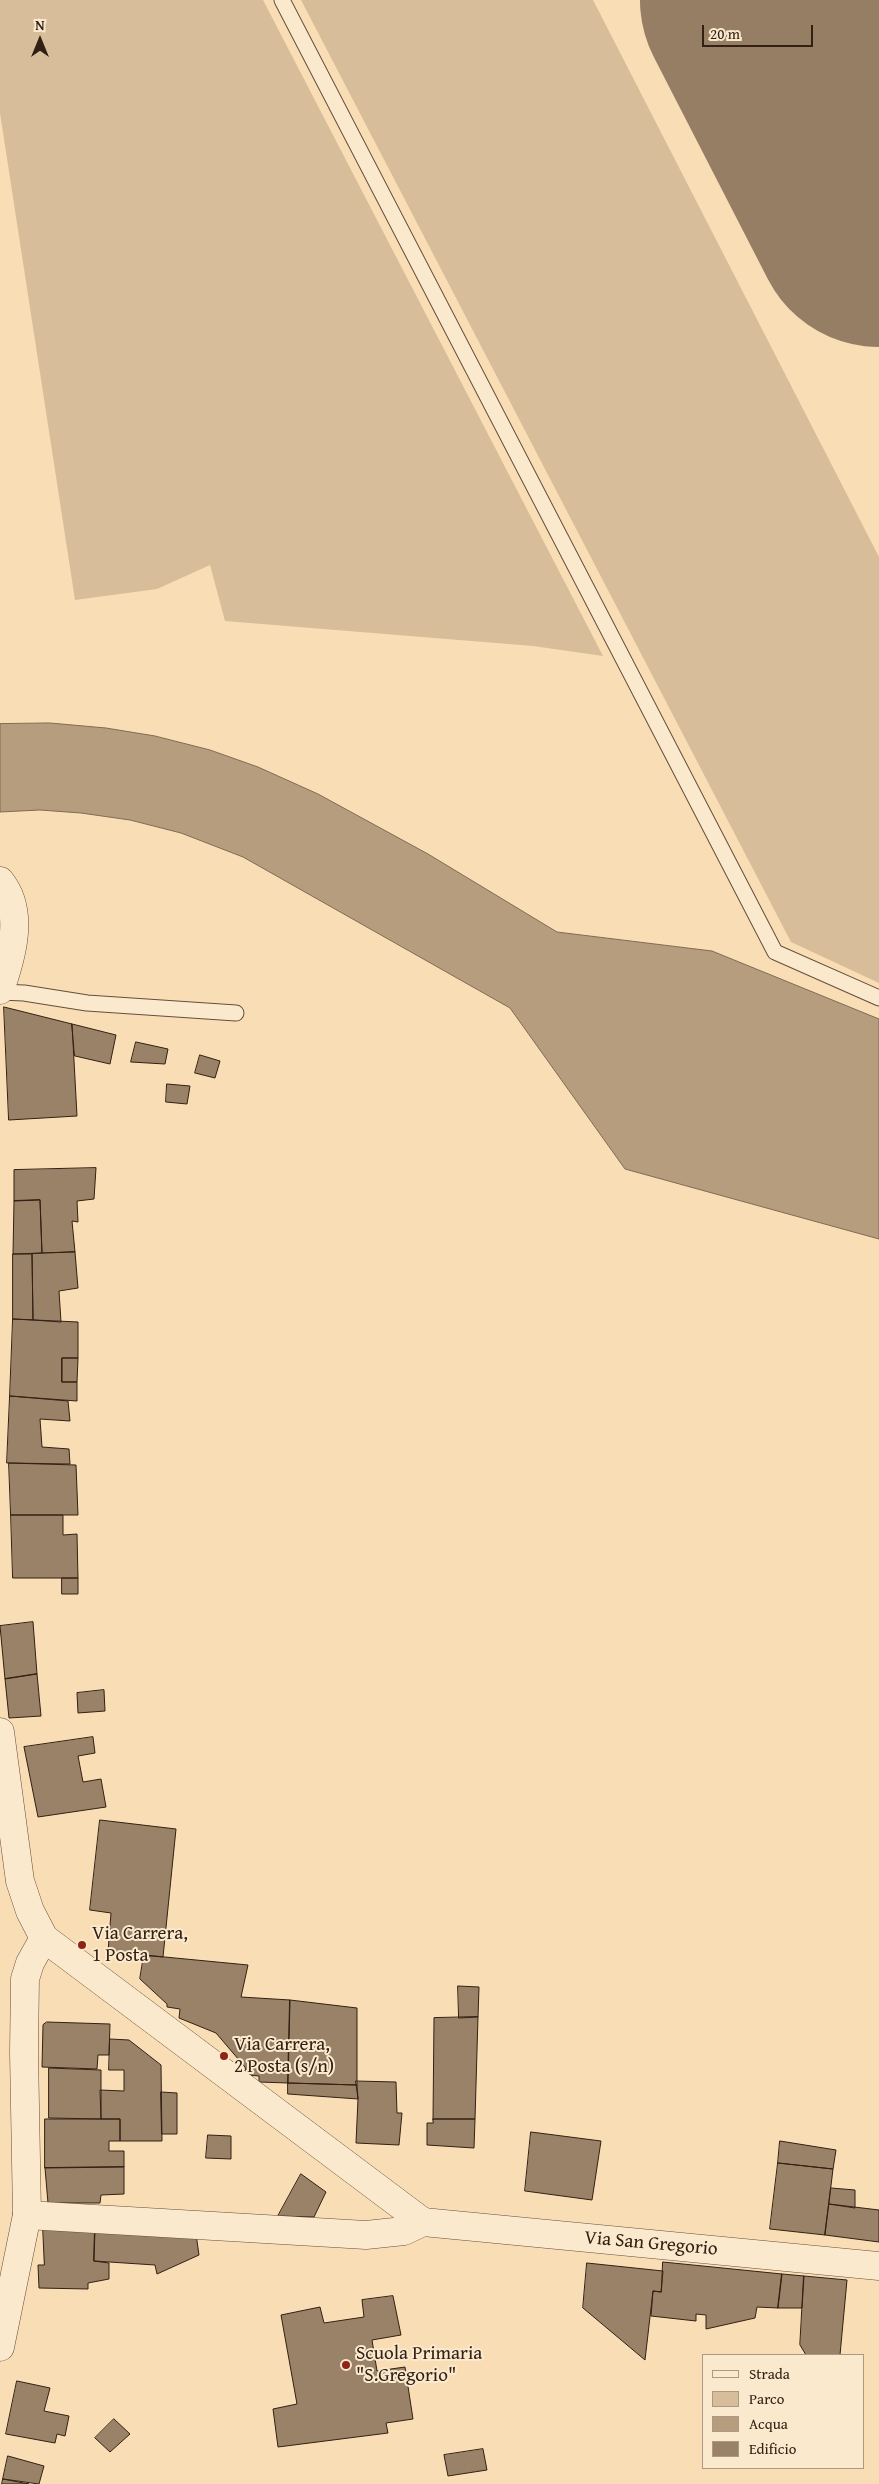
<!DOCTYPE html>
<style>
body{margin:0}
#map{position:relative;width:879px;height:2484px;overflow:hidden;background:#f9ddb4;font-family:"Gentium Book Plus",serif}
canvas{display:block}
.legend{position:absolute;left:702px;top:2354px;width:162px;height:115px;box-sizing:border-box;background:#fbe9ce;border:1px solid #ab9984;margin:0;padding:6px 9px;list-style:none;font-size:15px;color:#322014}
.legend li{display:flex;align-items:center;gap:10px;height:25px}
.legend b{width:25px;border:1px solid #ab9984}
.north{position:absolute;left:15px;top:15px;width:50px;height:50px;-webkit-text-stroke:4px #fbe9ce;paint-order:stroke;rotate:0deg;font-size:14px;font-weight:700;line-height:20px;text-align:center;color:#322014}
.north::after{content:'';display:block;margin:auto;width:18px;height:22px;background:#322014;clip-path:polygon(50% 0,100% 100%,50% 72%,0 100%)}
.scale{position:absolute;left:702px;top:25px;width:111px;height:22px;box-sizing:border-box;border:2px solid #322014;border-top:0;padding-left:6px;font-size:15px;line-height:18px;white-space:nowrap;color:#322014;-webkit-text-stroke:4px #fbe9ce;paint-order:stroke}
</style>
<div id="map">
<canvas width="879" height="2484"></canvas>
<ul class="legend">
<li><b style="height:6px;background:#fbe9ce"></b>Strada</li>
<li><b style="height:14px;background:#d7bd99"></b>Parco</li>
<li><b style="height:14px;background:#b59d7e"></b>Acqua</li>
<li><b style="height:14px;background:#998267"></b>Edificio</li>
</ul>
<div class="north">N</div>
<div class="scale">20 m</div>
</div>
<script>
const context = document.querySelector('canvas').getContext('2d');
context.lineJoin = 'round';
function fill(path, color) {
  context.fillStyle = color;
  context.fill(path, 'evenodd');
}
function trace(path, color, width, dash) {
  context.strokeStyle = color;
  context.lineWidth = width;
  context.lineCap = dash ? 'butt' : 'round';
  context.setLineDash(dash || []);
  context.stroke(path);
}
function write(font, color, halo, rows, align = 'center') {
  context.font = font + ' "Gentium Book Plus",serif';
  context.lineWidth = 4;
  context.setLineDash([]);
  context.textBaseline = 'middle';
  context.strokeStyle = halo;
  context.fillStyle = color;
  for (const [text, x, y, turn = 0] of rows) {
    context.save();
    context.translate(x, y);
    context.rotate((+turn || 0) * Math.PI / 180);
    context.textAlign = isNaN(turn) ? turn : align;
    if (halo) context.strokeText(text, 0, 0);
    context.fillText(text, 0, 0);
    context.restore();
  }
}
const green = new Path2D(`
 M0,0H263L603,656L533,646L225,621L210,565L157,589L75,600L0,113Z
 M301,0H593L879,557V983L791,942Z`);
const water = new Path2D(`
 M50,723L106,728L155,736L210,750L258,767L318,794L428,854L557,932L712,951L879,1019V1239L625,1169L510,1008L243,857L181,833L130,820L81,813L40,810L0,812V724Z`);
const runway = new Path2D(`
 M765,0L879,222`);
const building = new Path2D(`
 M4,1007L72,1024L77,1116L9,1120Z
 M72,1024L116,1035L110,1064L75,1056Z
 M136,1042L168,1049L165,1064L131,1062Z
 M200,1055L220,1061L215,1078L195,1073Z
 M167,1084L190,1086L187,1104L166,1102Z
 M96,1168L94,1199L77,1201L78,1222L72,1221L75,1252L42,1253L40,1200L14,1201V1170Z
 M40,1200L42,1253L13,1254L14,1201Z
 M75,1252L78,1288L59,1291L61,1322L33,1320L32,1254Z
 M13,1254H32L33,1320L13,1319Z
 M13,1319L78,1322V1358H62V1382H77V1401L10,1396Z
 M62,1358H78L77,1382H62Z
 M10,1396L68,1401L70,1421L40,1419L42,1447L69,1449L70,1464L7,1463Z
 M9,1463L76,1465L78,1515H11Z
 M11,1515H63V1535L77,1534L78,1578H13Z
 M62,1578H78V1594H62Z
 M33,1622L37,1674L5,1679L0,1626Z
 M37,1674L41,1716L9,1718L5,1679Z
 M104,1690L105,1711L78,1713L77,1693Z
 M93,1737L95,1753L78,1756L83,1782L101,1779L106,1807L38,1817L24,1747Z
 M100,1820L176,1829L163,1957L108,1952L111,1913L90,1910Z
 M144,1955L248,1965L241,1997L290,2000L288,2083L259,2082V2076L247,2075L245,2067L216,2033L179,2018L180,2009L167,2007V2004L140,1979Z
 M458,1986L479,1987L478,2017L459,2018Z
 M290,2000L357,2008V2085L288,2083Z
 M478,2017L475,2119H433L434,2018Z
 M47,2022L110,2024L109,2055H98L97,2069L42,2067L43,2025Z
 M110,2039L129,2040L161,2065L162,2141H120V2119H101L100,2090L124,2091V2070H109Z
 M49,2068L101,2070V2119L49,2118Z
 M356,2081L396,2082L397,2113H402L399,2145L356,2143L358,2099Z
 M288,2083L357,2085L358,2099L288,2094Z
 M161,2092L177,2093V2134H162Z
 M45,2119H120V2141H109V2151H124V2167L45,2168Z
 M433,2119H475L474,2148L427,2145V2123H433Z
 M531,2132L601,2141L592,2200L525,2191Z
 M208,2135L231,2136V2159L206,2158Z
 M780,2141L836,2150L833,2169L778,2163Z
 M778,2163L833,2169L825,2235L770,2229Z
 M124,2167V2194L101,2195L100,2203H48L45,2168Z
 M301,2174L326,2192L314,2217L278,2216Z
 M831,2188L855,2190V2208L829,2204Z
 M829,2204L879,2210V2242L825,2235Z
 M43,2227L95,2229L94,2261L109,2263V2279L88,2283V2289L39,2288L38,2265H44Z
 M95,2229L196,2234L199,2255L157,2274L155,2265L94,2261Z
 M663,2262L782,2274L778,2308L757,2307L755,2318L706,2329V2315L696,2314V2321L651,2316L653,2291L661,2292Z
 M587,2263L663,2271L661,2292L653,2291L645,2360L583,2308Z
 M782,2274L804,2276L802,2308H778Z
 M804,2276L847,2280L840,2355H806L800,2345Z
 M393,2296L401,2335L372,2340L377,2371L405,2367L413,2419L386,2423L388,2433L278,2447L273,2409L297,2404L281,2315L320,2307L324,2323L364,2317L362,2300Z
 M17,2381L50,2388L44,2411L69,2416L65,2436L57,2434L55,2443L6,2434Z
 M114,2419L130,2434L110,2452L95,2438Z
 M483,2449L487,2470L448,2476L444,2455Z
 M8,2456L44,2466L39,2484L3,2479Z
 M3,2479L29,2484H2Z`);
const service = new Path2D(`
 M282,0L775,952L879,998
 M0,992L24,993L87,1003L236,1013`);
const minor = new Path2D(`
 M0,881C25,911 12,956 0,990
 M0,1732L20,1881L30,1911L44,1938L30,1963L25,1979L24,2052L27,2215
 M44,1938L423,2222`);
const tertiary = new Path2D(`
 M0,2347L27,2215L366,2235L404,2231L423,2222L879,2266`);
const markers = [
 [82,1945,5,"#8f2418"],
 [224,2056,5,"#8f2418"],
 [346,2365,5,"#8f2418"]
];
const poiNames = [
 ["Via Carrera,",92,1934],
 ["1 Posta",92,1956],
 ["Via Carrera,",234,2045],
 ["2 Posta (s/n)",234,2067],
 ["Scuola Primaria",356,2354],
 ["\"S.Gregorio\"",356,2376]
];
const streetNames = [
 ["Via San Gregorio",651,2244,5]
];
fill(green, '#d7bd99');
fill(water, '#b59d7e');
trace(water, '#816b54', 1);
trace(runway, '#967e64', 250);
fill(building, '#998267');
trace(building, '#322014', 1);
trace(service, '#644f3c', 17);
trace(minor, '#644f3c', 29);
trace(tertiary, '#644f3c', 29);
trace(service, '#fbe9ce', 15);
trace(minor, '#fbe9ce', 28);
trace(tertiary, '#fbe9ce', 28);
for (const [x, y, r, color] of markers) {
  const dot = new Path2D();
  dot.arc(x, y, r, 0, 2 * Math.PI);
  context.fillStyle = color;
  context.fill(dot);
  trace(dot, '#fbe9ce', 2);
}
write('19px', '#322014', '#fbe9ce', poiNames, 'left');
write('19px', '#322014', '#fbe9ce', streetNames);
</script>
